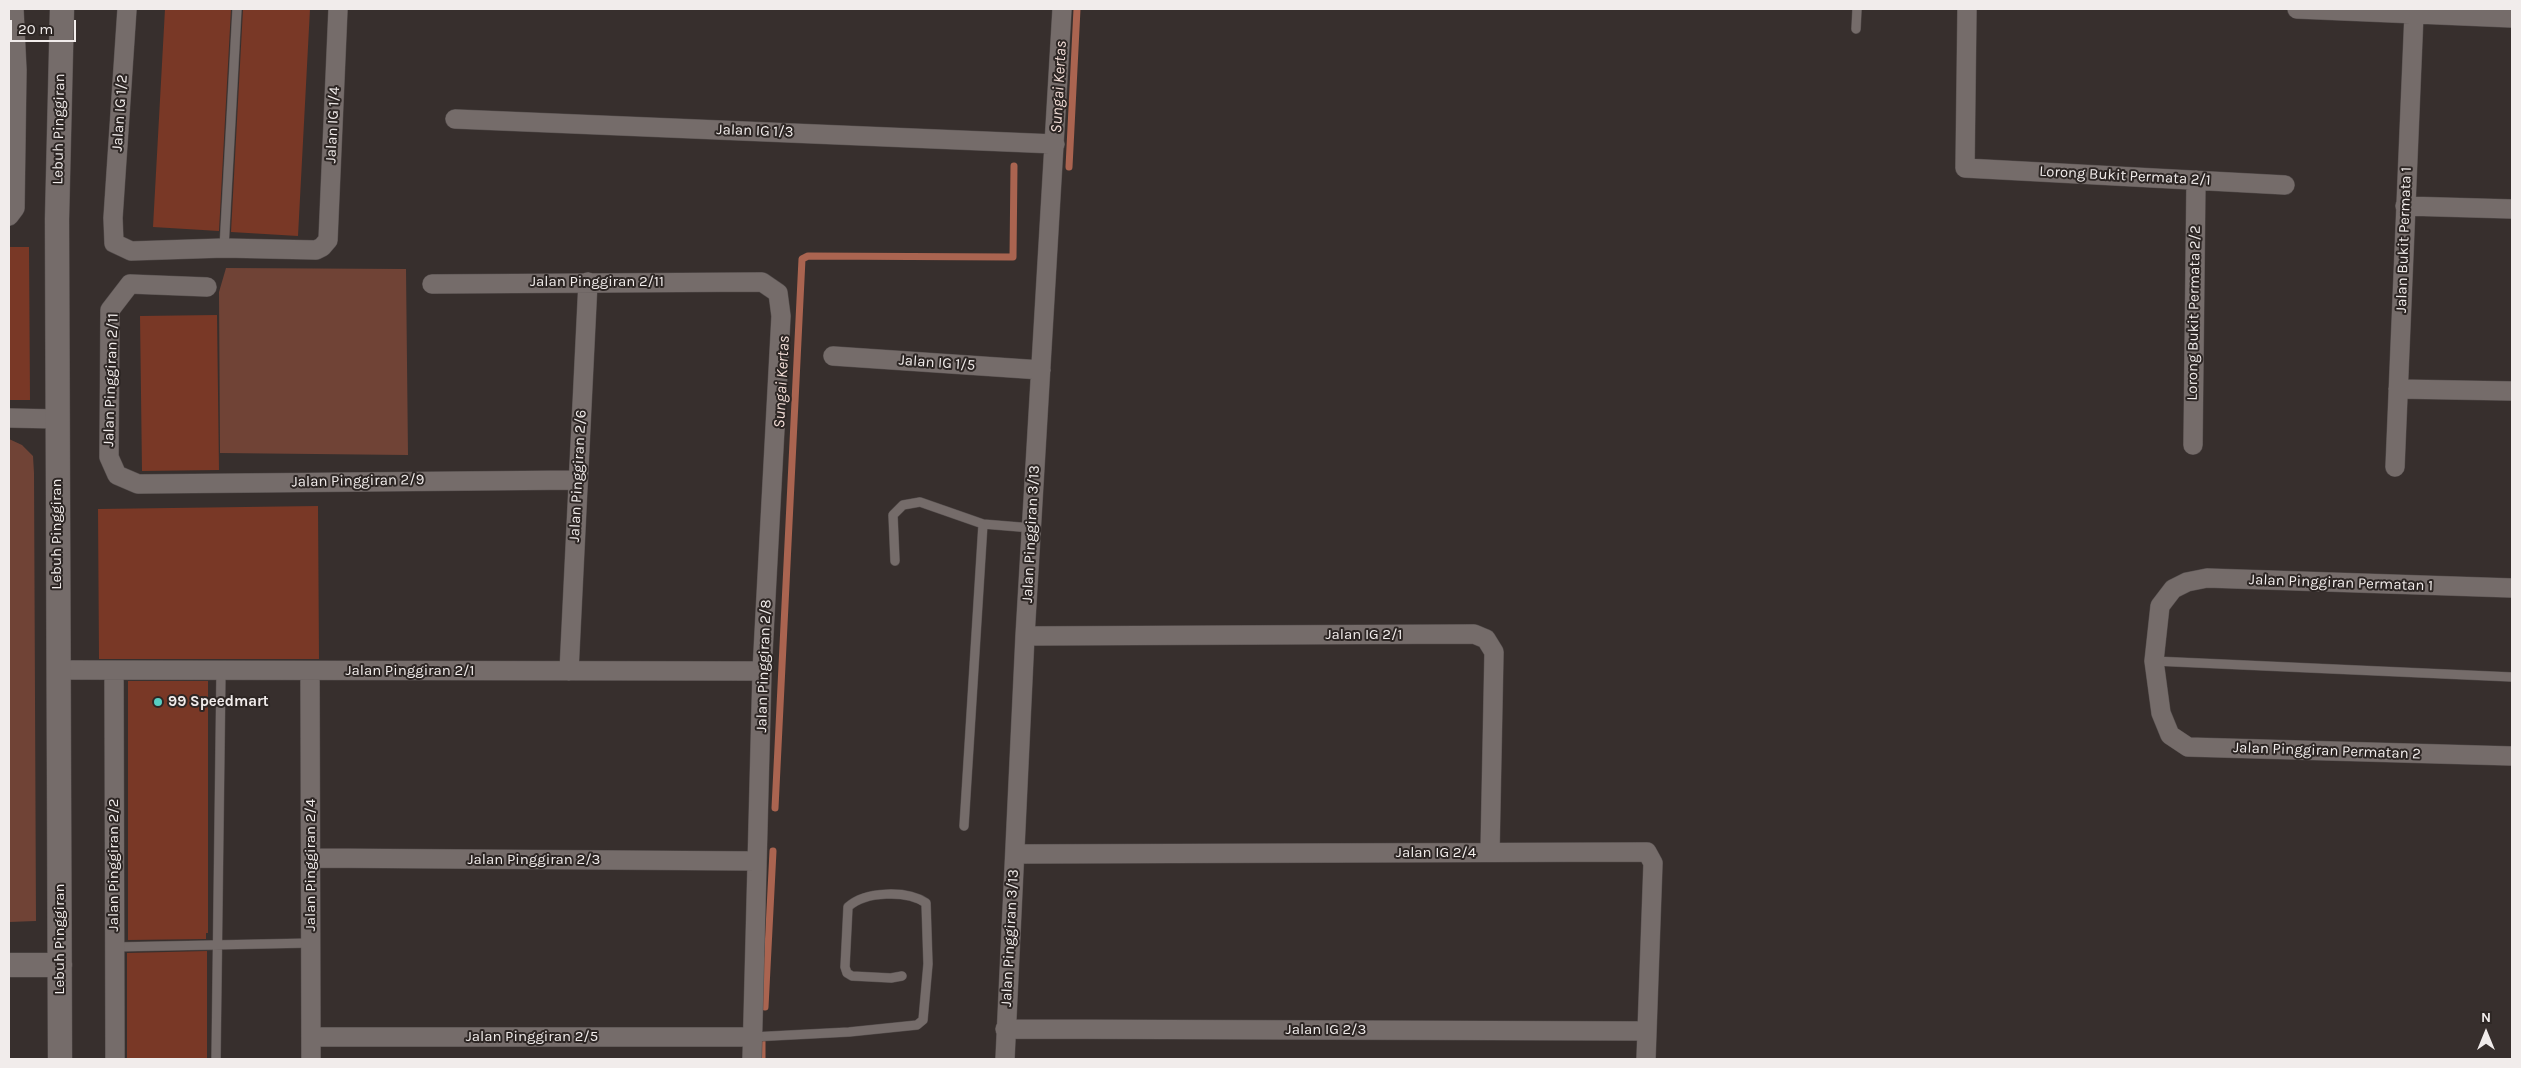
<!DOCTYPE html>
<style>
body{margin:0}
#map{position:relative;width:2521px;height:1068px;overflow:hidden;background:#372f2d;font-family:Karla,sans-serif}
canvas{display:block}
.frame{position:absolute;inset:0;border:10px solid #f1eceb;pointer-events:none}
.north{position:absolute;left:2461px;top:1008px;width:50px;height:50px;-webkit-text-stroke:4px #2d2624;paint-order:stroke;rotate:0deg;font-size:14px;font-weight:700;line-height:20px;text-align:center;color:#f1eceb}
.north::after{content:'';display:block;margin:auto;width:18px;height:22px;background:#f1eceb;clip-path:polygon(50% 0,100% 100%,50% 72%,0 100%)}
.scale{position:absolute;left:10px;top:20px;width:66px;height:22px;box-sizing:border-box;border:2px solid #f1eceb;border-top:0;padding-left:6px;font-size:15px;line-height:18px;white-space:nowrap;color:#f1eceb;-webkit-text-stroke:4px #2d2624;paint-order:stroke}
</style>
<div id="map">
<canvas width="2521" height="1068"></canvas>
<div class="frame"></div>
<div class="north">N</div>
<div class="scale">20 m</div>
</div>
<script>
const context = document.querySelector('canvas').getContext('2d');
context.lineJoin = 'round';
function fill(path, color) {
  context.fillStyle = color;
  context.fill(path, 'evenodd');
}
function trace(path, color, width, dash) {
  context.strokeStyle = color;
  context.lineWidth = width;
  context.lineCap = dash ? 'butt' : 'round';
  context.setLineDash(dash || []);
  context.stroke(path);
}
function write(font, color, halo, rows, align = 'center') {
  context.font = font + ' Karla,sans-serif';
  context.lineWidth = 4;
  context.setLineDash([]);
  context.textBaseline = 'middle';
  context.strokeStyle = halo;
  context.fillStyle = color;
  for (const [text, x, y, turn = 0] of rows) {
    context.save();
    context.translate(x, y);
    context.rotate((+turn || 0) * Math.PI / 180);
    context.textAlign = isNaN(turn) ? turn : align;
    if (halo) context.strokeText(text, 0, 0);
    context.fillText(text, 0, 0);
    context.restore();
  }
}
const green = new Path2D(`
 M226,268L406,269L408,455L220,453L219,292Z
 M9,439L22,445L33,456L34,473L36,921L9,922Z`);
const stream = new Path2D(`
 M1069,167L1077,9
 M775,808L802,259L808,256L1013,257L1014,166
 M765,1007L773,851
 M762,1059V1041`);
const building = new Path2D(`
 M165,9H231L219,231L153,227Z
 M243,9H310L298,236L231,232Z
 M9,247H29L30,400H9Z
 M217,315L219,470L142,471L140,316Z
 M318,506L319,659H99L98,509Z
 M128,681H208V933H206V939L128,940Z
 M207,951V1059H127V953Z`);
const service = new Path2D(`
 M1856,29L1857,9
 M224,248L237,9
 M983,524L1032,528
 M895,561L893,515L903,505L920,502L983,524L964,826
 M2154,661L2512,677
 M114,947L311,943
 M752,1037L849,1032L917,1025L923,1020L928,964L926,903C907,890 865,891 848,907L845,967L847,973L852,976L891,978L902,976
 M216,1059L221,671`);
const minor = new Path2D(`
 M127,9L113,218L114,243L131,251L224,248L316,250L322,247L328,240L338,9
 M1967,9L1965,168L2285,185
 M2297,9L2512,18
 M455,119L1055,144
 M2405,206L2512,209
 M9,216L15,208L17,70L14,9
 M432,284L762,282L778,293L781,316L762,671L752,1059
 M207,287L130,284L110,310L109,457L117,475L138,484L578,480
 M833,356L1041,370
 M2398,389L2512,391
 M9,418L57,419
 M2193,445L2196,180
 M2395,467L2414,14
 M2512,588L2207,578L2187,582L2173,589L2160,606L2154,661L2161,713L2170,735L2188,747L2512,756
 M1025,636L1474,634L1486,639L1494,652L1490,852
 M58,670L762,671
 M114,671L115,1059
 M310,671L311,1059
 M569,671L588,282
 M1016,854L1647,852L1653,863L1646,1059
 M311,858L757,861
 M1005,1029L1647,1031
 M311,1037H752
 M1005,1059L1025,636L1062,9`);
const tertiary = new Path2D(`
 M9,965H60
 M60,1059L57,219L62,9`);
const markers = [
 [158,702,5,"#57cec2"]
];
const streetNames = [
 ["Jalan IG 1/2",120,113,-86],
 ["Jalan IG 1/4",333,125,-87],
 ["Lebuh Pinggiran",59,129,-89],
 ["Jalan IG 1/3",755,131,2],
 ["Lorong Bukit Permata 2/1",2125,176,3],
 ["Jalan Bukit Permata 1",2404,240,-88],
 ["Jalan Pinggiran 2/11",597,282],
 ["Lorong Bukit Permata 2/2",2194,313,-89],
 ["Jalan IG 1/5",937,363,4],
 ["Jalan Pinggiran 2/11",111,380,-88],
 ["Jalan Pinggiran 2/6",578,476,-87],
 ["Jalan Pinggiran 2/9",358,481,-1],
 ["Lebuh Pinggiran",57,534,-90],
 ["Jalan Pinggiran 3/13",1031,534,-87],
 ["Jalan Pinggiran Permatan 1",2341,583,2],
 ["Jalan IG 2/1",1364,635],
 ["Jalan Pinggiran 2/8",764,666,-88],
 ["Jalan Pinggiran 2/1",410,671],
 ["Jalan Pinggiran Permatan 2",2327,751,2],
 ["Jalan IG 2/4",1436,853],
 ["Jalan Pinggiran 2/3",534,860],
 ["Jalan Pinggiran 2/2",114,865,-90],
 ["Jalan Pinggiran 2/4",311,865,-90],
 ["Jalan Pinggiran 3/13",1010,938,-87],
 ["Lebuh Pinggiran",60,939,-90],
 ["Jalan IG 2/3",1326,1030],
 ["Jalan Pinggiran 2/5",532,1037]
];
const poiNames = [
 ["99 Speedmart",168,702]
];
const waterNames = [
 ["Sungai Kertas",1059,87,-87],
 ["Sungai Kertas",782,382,-87]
];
fill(green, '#704336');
trace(stream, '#aa6450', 7);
fill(building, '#793826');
trace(service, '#554e4d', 10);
trace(minor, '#554e4d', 20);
trace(tertiary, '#554e4d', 25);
trace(service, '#756c6a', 9);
trace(minor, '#756c6a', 19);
trace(tertiary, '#756c6a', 24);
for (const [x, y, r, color] of markers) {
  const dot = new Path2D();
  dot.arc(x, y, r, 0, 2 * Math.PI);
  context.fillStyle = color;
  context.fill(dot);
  trace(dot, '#2d2624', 2);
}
write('15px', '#f1eceb', '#2d2624', streetNames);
write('bold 15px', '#f1eceb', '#2d2624', poiNames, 'left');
write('italic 16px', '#f2ddd7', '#2d2624', waterNames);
</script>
